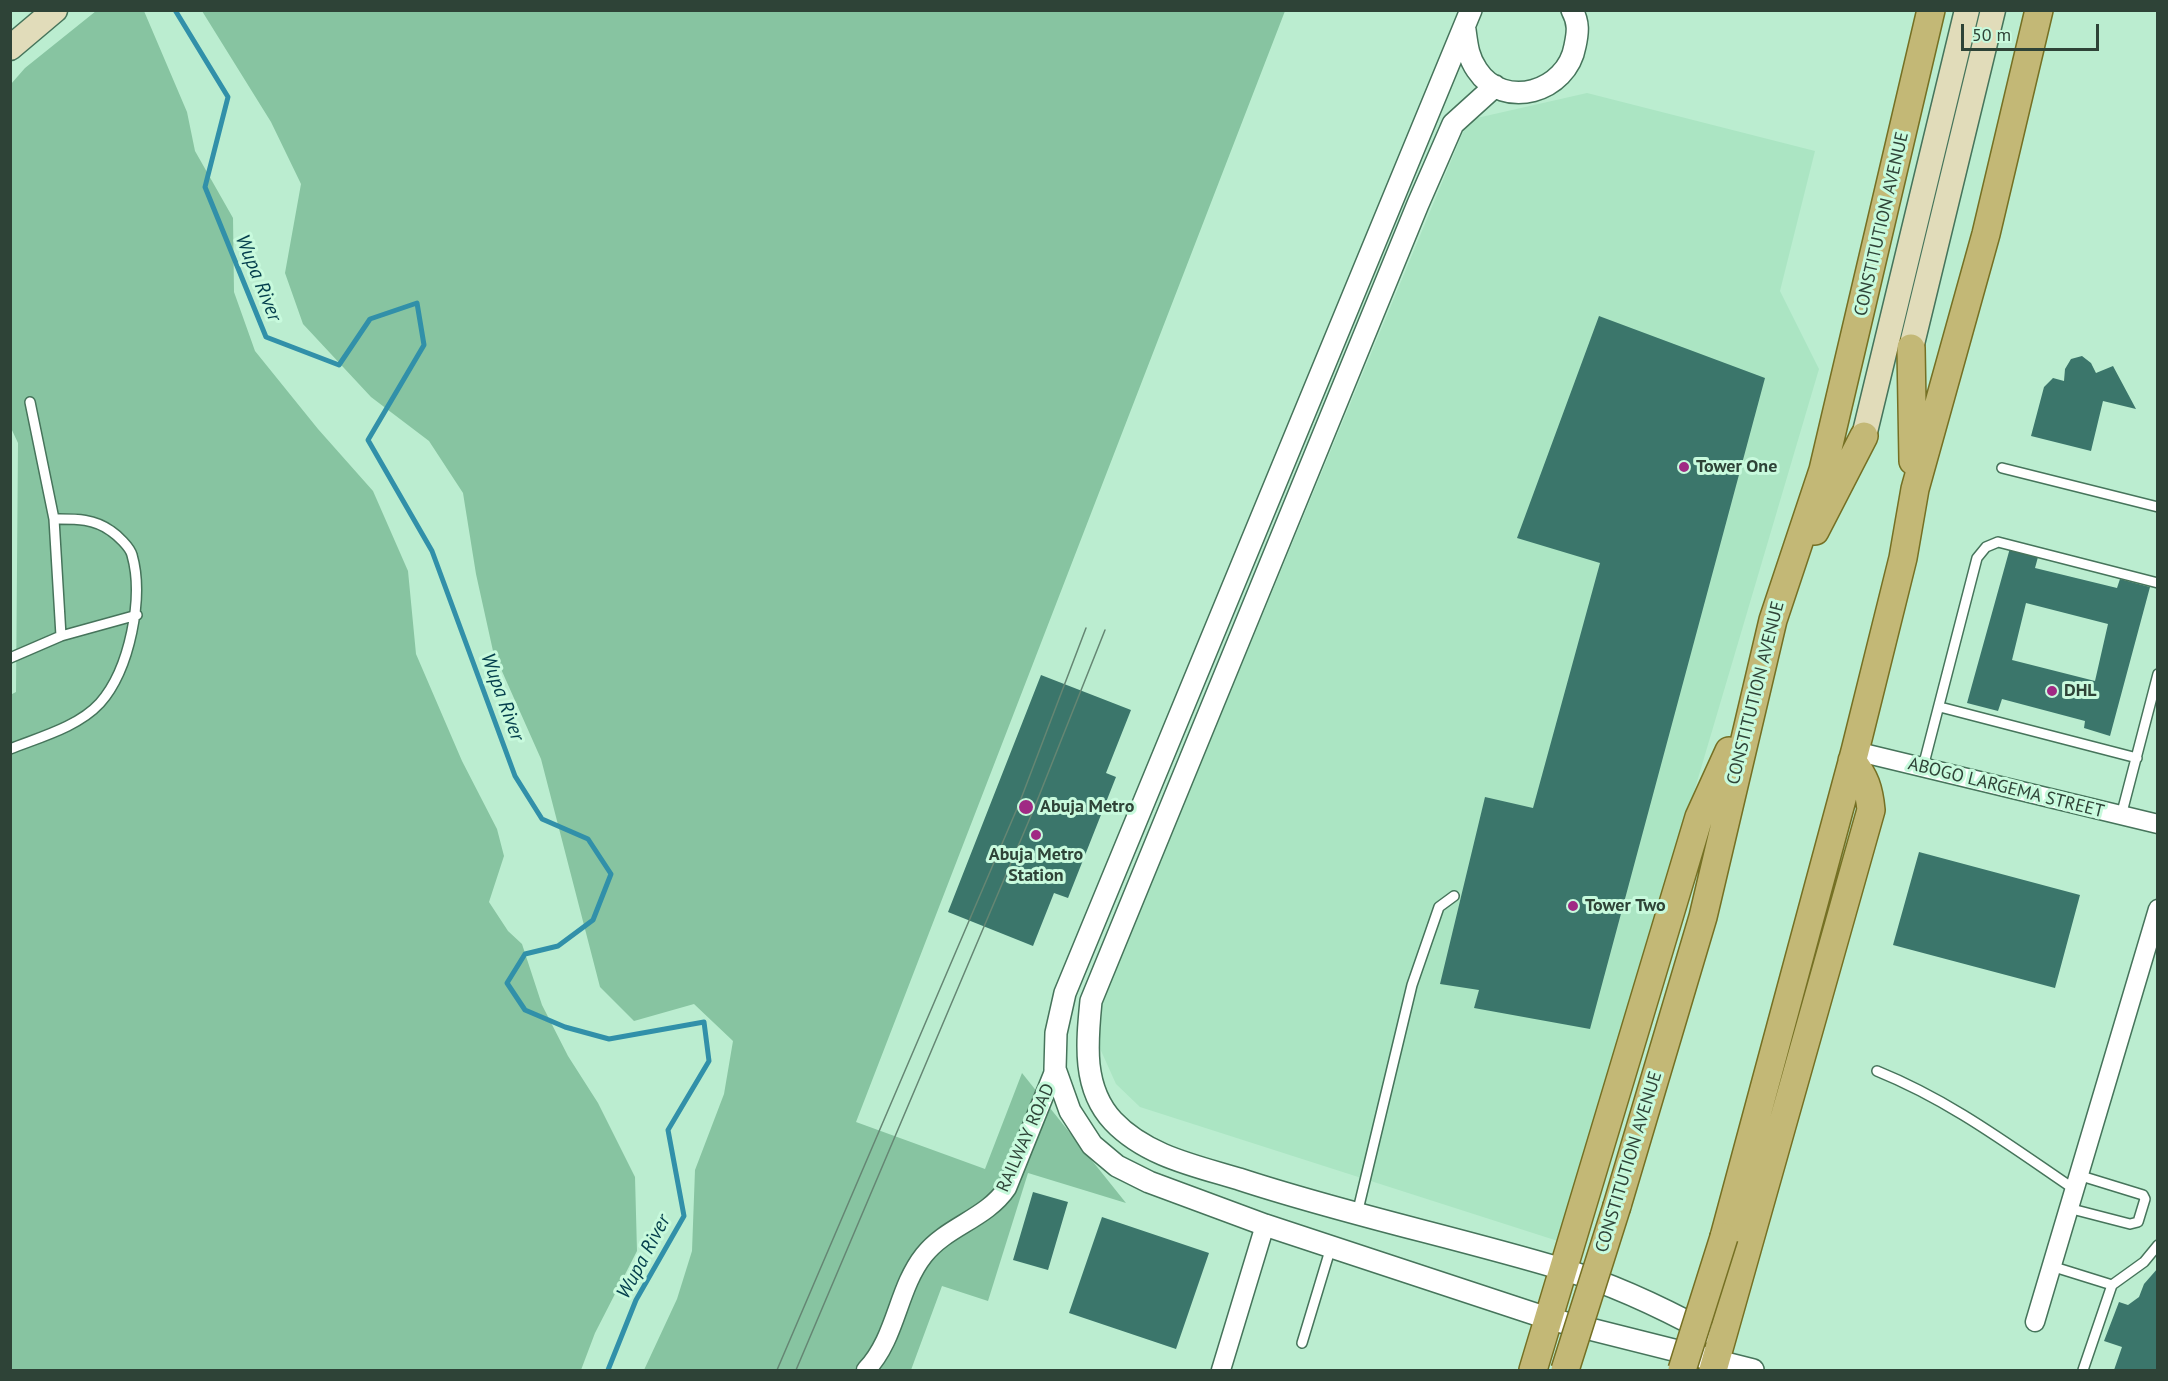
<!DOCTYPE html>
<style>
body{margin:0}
#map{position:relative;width:2168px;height:1381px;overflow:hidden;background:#bbedd0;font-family:"PT Sans",sans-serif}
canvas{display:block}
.frame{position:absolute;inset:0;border:12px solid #2e4337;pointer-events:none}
.scale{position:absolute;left:1961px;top:24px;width:138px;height:27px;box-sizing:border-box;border:3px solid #2e4337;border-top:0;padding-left:8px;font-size:18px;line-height:21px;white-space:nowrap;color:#2e4337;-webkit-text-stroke:4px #c8fadd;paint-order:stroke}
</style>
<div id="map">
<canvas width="2168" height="1381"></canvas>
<div class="frame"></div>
<div class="scale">50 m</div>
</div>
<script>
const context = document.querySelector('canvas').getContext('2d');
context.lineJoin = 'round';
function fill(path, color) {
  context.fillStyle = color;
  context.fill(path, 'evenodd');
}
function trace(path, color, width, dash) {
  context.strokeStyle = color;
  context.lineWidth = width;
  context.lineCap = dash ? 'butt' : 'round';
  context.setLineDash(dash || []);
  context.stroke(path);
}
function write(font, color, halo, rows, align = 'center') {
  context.font = font + ' "PT Sans",sans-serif';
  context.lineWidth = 6;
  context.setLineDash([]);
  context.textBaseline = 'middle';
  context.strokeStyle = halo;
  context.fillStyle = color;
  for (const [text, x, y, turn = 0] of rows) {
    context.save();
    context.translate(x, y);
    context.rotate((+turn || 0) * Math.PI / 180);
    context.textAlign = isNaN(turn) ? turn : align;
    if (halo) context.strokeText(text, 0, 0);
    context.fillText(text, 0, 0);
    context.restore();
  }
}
const built = new Path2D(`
 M1587,93L1815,151L1780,291L1819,369L1561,1242L1140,1107L1116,1084L1098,1044L1101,1004L1468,120Z`);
const green = new Path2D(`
 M96,11H144L187,112L195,151L233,218L234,292L255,351L318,429L373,491L408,571L416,654L462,761L497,829L504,856L489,902L508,931L522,944L542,1005L568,1056L598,1103L635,1177L637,1251L595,1333L581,1370H11L10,695L16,692L18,443L11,428V84L25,68Z
 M202,11H1285L856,1122L985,1169L1022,1073L1126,1203L1028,1173L988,1301L942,1286L911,1370H644L677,1299L692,1251L695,1170L724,1094L733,1041L694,1004L634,1021L600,987L541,759L493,651L476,574L463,493L429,441L371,397L303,324L285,273L301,184L271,122Z`);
const stream = new Path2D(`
 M175,10L228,97L205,187L266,337L339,365L370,319L417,303L424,345L368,440L432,551L515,776L542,819L588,839L611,874L593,920L558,946L525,954L507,983L525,1010L565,1027L609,1039L704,1022L709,1061L668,1130L684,1216L636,1300L608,1370`);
const building = new Path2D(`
 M1599,316L1765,378L1590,1029L1474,1008L1479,990L1440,984L1485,797L1533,808L1600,563L1517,538Z
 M2082,356L2091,363L2096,373L2113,366L2136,409L2103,401L2091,451L2031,436L2044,387L2053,378L2064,381L2065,369L2071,359Z
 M2010,548L2038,557L2035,568L2117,588L2120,579L2150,587L2110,736L2084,728L2085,721L2002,699L1998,711L1967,703ZM2026,603L2108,624L2095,681L2012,660Z
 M1041,675L1131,710L1106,773L1116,777L1068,898L1054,893L1033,946L948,912Z
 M1919,852L2080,895L2055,988L1893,945Z
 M1033,1192L1068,1202L1048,1270L1013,1260Z
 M1102,1217L1209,1253L1176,1349L1069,1313Z
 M2158,1268V1370H2114L2122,1347L2104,1341L2119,1302L2128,1305L2139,1297L2144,1284Z`);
const service = new Path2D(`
 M30,402L54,519L61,636
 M2002,468L2158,507
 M10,658L61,636L137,615
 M1940,707L2137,758
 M10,749C40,737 78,727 100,703C130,669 144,597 132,555C130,547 117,535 111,531C93,518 74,519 54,519
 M1923,767L1977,558L1986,547L1998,542L2158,583
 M2121,816L2158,674
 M1877,1071C1951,1101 2009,1145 2074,1189
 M2068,1208L2130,1224L2138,1222L2145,1199L2143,1195L2078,1175
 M1357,1214L1412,985L1439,907L1454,896
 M2051,1266L2112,1285L2144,1262L2158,1245
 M1302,1343L1331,1247
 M2083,1370L2112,1285`);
const minor = new Path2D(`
 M1855,751L2158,824
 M2035,1322L2158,909
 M866,1370C897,1337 897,1289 924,1255C947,1226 986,1219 1007,1188L1055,1069
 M1221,1370L1265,1225`);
const tertiary = new Path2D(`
 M1471,10L1065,993L1056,1033L1055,1069L1070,1111L1092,1145L1117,1166L1149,1182L1265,1225L1550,1319L1753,1370
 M1465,30C1467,45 1468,57 1477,70C1504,111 1567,92 1575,46C1578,32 1579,23 1572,10
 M1495,86L1453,124L1418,204L1091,1001C1087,1042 1082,1088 1113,1121C1146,1156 1196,1166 1239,1179C1345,1214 1455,1237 1562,1269C1612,1284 1661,1307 1707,1332`);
const secondary = new Path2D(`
 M10,48L55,10
 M1911,348L1993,10
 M1864,436L1967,10`);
const primary = new Path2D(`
 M1911,348L1913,461
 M1815,531L1864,436
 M1617,1206L1703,917L1773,620L1823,470L1931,10
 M1724,1237L1855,751L1903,558L1915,489L1986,234L2039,10
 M1533,1370L1699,817L1729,751
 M1713,1370L1871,810C1869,789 1865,777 1852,761`);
const tram = new Path2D(`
 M777,1370L1019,804L1086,628
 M796,1370L1033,811L1105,630`);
const primaryBridge = new Path2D(`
 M1565,1370L1617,1206
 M1682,1370L1724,1237`);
const markers = [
 [1684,467,6,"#a02a84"],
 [2052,691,6,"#a02a84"],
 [1026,807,8,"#a02a84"],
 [1036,835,6,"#a02a84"],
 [1573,906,6,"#a02a84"]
];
const streetNames = [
 ["CONSTITUTION AVENUE",1882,224,-77],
 ["CONSTITUTION AVENUE",1756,693,-76],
 ["ABOGO LARGEMA STREET",2006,788,14],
 ["RAILWAY ROAD",1026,1138,-66],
 ["CONSTITUTION AVENUE",1629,1162,-73]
];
const poiNames = [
 ["Tower One",1696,467],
 ["DHL",2064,691],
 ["Abuja Metro",1040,807],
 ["Abuja Metro",1036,855,"center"],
 ["Station",1036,876,"center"],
 ["Tower Two",1585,906]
];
const waterNames = [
 ["Wupa River",258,278,68],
 ["Wupa River",502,697,70],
 ["Wupa River",644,1257,-62]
];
fill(built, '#abe5c3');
fill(green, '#87c4a1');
trace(stream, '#3190a9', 5);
fill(building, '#3b766b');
trace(service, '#46745b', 12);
trace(minor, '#46745b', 21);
trace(tertiary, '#46745b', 24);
trace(secondary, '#46745b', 27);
trace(primary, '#757024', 30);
trace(service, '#fff', 9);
trace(minor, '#fff', 18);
trace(tertiary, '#fff', 21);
trace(secondary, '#e1dcba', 24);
trace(primary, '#c3b876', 27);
trace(tram, '#658673', 1.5);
trace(primaryBridge, '#757024', 30, []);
trace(primaryBridge, '#c3b876', 27);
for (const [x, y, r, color] of markers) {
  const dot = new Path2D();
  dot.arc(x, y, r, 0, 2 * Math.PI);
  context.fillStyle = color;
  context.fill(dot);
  trace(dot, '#c8fadd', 2);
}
write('18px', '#2e4337', '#c8fadd', streetNames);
write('bold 18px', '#2e4337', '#c8fadd', poiNames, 'left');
write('italic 20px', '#033e4c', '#c8fadd', waterNames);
</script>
